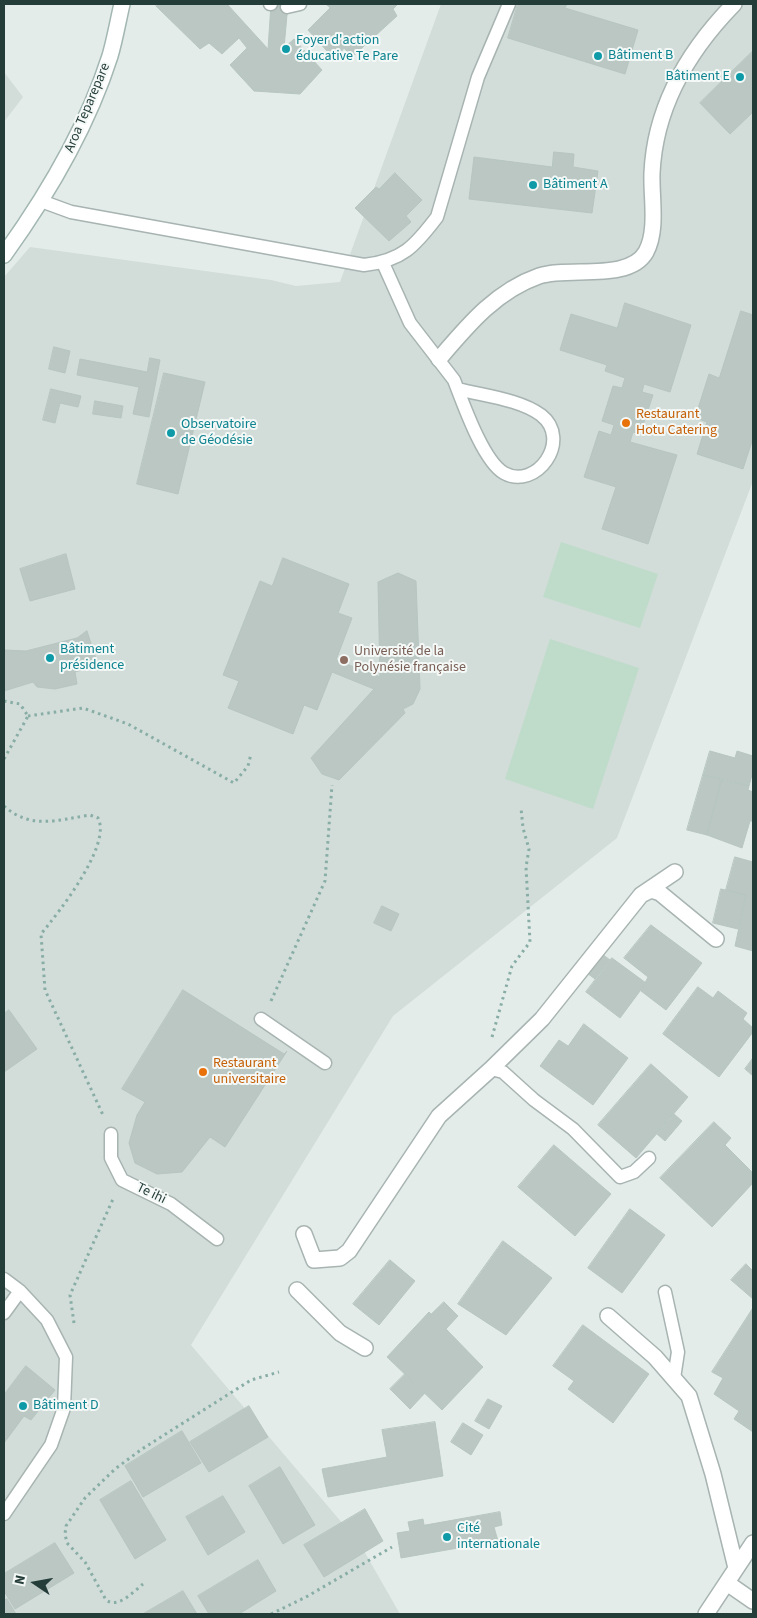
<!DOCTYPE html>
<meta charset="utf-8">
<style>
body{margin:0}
#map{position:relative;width:757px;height:1618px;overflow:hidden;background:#e4ecea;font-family:"Source Sans 3",sans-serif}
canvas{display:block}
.frame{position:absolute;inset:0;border:5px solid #253d39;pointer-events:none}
.north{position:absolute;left:10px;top:1558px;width:50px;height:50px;-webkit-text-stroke:4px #f4f9f7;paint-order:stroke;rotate:282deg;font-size:14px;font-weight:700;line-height:20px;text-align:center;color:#253d39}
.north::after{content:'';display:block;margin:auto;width:18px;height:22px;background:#253d39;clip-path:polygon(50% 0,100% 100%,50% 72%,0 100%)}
</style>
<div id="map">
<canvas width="757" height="1618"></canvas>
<div class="frame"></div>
<div class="north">N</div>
</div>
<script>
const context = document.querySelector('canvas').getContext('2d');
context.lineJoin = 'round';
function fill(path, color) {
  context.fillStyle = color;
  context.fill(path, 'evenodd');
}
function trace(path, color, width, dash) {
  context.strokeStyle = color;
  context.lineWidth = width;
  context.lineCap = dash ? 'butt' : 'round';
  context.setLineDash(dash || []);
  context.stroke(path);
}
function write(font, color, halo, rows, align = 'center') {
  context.font = font + ' "Source Sans 3",sans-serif';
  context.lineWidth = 4;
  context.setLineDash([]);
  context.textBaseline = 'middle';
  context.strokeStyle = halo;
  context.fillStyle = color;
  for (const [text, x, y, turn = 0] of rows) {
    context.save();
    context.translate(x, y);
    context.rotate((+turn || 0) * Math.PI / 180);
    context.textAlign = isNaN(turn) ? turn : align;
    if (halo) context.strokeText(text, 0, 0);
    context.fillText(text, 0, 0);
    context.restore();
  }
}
const built = new Path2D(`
 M441,4H753V481L617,838L393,1016L191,1345L360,1544L400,1614H4V277L30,247L271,280L296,286L340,282Z
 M4,72L23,97L4,122Z`);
const green = new Path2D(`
 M561,542L658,574L640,628L543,597Z
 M550,639L639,668L593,809L505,779Z`);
const building = new Path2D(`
 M158,4H227L268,49L271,4H288L284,48L294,39L322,70L300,94L254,91L230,65L247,48L239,38L222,54L209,43L200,49L156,6Z
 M326,4H398L393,9L397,16L352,57L344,48L335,60L308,30L330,8Z
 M518,4H567L565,8L638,30L625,74L508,38Z
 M753,51V112L730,134L700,103Z
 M554,152L574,154L573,167L598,171L592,213L469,199L474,157L552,167Z
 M395,173L422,200L406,216L411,222L389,241L355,208L376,187L379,189Z
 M625,303L691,325L670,392L644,384L642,392L653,395L640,434L633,432L630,442L677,455L648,544L602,529L616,487L584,477L599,431L611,435L614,425L602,421L613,386L622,388L625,378L605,371L607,365L560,350L571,314L617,328Z
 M741,311L753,315V438L743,469L697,454L707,422L695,418L709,374L719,378Z
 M54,347L70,351L65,373L49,369Z
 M150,358L160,360L149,417L133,414L139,387L77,375L80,359L147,372Z
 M164,373L205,382L178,494L137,484Z
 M51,389L81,396L78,407L60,403L55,423L43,420Z
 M95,401L123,406L121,418L93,414Z
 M66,554L75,589L30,601L20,569Z
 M283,558L349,584L338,613L352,618L336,660L380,677L378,582L398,573L416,581L420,689L413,704L403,709L405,713L339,780L322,774L311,758L374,689L332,672L317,710L304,705L293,734L228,708L239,681L223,675L260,581L272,586Z
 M87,631L98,665L75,672L77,684L55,689L37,687L33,682L4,691V650L26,651L77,638Z
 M710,751L735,758L737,751L753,756V771L749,786L703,775Z
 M703,775L722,779L707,835L687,830Z
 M722,779L749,786L748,790L753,792V821H750L742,848L707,835Z
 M735,857L753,862V951L735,946L746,895L726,890Z
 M721,889L746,895L738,929L713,923Z
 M382,906L399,914L391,931L374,923Z
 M651,925L702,963L666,1010L641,991L648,977L624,958Z
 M602,954L610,960L595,979L587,973Z
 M612,958L646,983L620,1018L586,992Z
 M698,987L713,998L718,991L747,1013L743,1019L753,1028V1032L719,1077L663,1034Z
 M183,990L284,1054L287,1051L225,1147L210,1137L182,1172L157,1174L135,1163L129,1143L137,1115L145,1102L122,1089Z
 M9,1010L37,1049L4,1072V1014Z
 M584,1024L628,1058L593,1105L540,1066L559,1040L568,1046Z
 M753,1058V1076L745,1069Z
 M651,1064L688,1097L636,1158L598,1125Z
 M674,1114L682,1121L665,1141L657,1134Z
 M714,1122L731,1138L725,1145L753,1173V1183L712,1227L660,1178Z
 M554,1145L611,1194L575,1236L518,1187Z
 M630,1209L665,1235L622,1293L588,1268Z
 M503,1241L552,1278L506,1335L458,1304Z
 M390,1260L415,1281L379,1325L353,1304Z
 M746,1264L753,1271V1299L731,1280Z
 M444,1302L458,1316L446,1329L483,1367L442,1410L387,1357L429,1312L431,1314Z
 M753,1308V1432L734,1419L739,1411L714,1394L723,1378L712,1372Z
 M583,1325L649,1374L613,1423L568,1389L574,1381L553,1366Z
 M26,1366L55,1390L31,1420L24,1416L4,1443V1395Z
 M405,1374L425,1393L410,1409L390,1389Z
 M488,1399L502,1406L489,1429L475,1421Z
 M249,1406L268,1437L209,1472L190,1442Z
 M435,1422L443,1476L328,1497L322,1469L387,1457L382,1430Z
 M463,1423L483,1435L471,1455L451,1442Z
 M182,1431L201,1463L143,1497L125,1466Z
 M280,1467L315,1525L283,1544L249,1486Z
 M131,1481L166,1540L135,1559L100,1500Z
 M223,1496L245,1532L208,1555L186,1517Z
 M365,1509L383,1541L324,1577L304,1545Z
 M500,1512L502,1525L494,1527L498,1541L401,1558L397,1533L410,1531L408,1522L423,1519L424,1525Z
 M55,1543L74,1573L15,1609L4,1591V1574Z
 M258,1560L276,1591L239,1614H209L198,1596Z
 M183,1591L197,1614H143Z
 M7,1599L16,1614H4V1601Z`);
const path = new Path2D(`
 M4,701L20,704L28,716
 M28,716L83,708L128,724L234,783L248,766L251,754
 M4,759L28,716
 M4,806C31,830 57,820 90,815L98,818C112,845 59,912 41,934L45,990L103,1115
 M271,1001L325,881L332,785
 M492,1037L512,966L530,942L526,867L529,849L523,828L521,808
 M74,1323L70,1295L113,1199
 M143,1584C133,1592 118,1609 106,1600L85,1562L67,1543L65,1534L66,1526L85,1498L115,1469L142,1449L251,1380L279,1372
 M271,1614L306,1597L392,1547`);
const lane = new Path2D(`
 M270,4H271
 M287,7L300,4
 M41,201L71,212L364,265C402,261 415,246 437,217L478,77L509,4
 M383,263L410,323L454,380C463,403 483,461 504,473C536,491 573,440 541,415C519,399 484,396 458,389
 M261,1019L325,1063
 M491,1069L503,1072L534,1100L573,1129L620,1177L634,1172L649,1158
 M111,1134V1158L122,1180L171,1204L217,1239
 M4,1279L20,1291L47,1320L66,1357L64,1408L51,1445L4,1514
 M665,1292L678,1352L674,1378
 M4,1313L20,1291`);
const street = new Path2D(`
 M439,359C468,325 496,291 539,276C569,266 629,282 646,252C658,230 651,197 652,173C655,107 689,50 734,4
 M643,894L651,890L660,893L716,939
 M304,1234L314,1260L340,1258L349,1251L439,1116L491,1069L542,1019L641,895L675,872
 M297,1290L340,1333L365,1348
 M608,1316L655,1357L689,1396L713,1474L736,1568
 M727,1583L753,1601
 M706,1614L753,1543`);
const secondary = new Path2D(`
 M4,255C48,194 87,128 110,56C115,39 118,21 122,4`);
const markers = [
 [286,49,5,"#0f9aa8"],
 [598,56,5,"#0f9aa8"],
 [740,77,5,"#0f9aa8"],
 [533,185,5,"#0f9aa8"],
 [626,423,5,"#e8710a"],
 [171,433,5,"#0f9aa8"],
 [50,658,5,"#0f9aa8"],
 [344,660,5,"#8d6e63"],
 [203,1072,5,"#e8710a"],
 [23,1406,5,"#0f9aa8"],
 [447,1537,5,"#0f9aa8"]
];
const cultureNames = [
 ["Foyer d'action",296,41],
 ["éducative Te Pare",296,57],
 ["Bâtiment B",608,56],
 ["Bâtiment E",730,77,"right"],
 ["Bâtiment A",543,185],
 ["Observatoire",181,425],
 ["de Géodésie",181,441],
 ["Bâtiment",60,650],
 ["présidence",60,666],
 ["Bâtiment D",33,1406],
 ["Cité",457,1529],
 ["internationale",457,1545]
];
const streetNames = [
 ["Aroa Teparepare",88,108,-67],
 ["Te ihi",151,1194,26]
];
const foodNames = [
 ["Restaurant",636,415],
 ["Hotu Catering",636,431],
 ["Restaurant",213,1064],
 ["universitaire",213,1080]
];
const educationNames = [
 ["Université de la",354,652],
 ["Polynésie française",354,668]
];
fill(built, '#d2dcd9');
fill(green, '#bfdcca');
fill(building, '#bac7c3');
trace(building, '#b7c6c1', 1);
trace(lane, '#a7b4b1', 15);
trace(street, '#a7b4b1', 18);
trace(secondary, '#a3b7b2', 18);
trace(path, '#87ada5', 3, [2.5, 4]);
trace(lane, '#fff', 12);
trace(street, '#fff', 15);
trace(secondary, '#fff', 15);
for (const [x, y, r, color] of markers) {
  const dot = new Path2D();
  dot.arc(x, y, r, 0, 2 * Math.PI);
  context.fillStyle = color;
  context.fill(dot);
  trace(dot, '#f4f9f7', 2);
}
write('14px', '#0d838f', '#f4f9f7', cultureNames, 'left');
write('14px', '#253d39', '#f4f9f7', streetNames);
write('14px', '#c56008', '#f4f9f7', foodNames, 'left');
write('14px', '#785e54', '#f4f9f7', educationNames, 'left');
</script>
